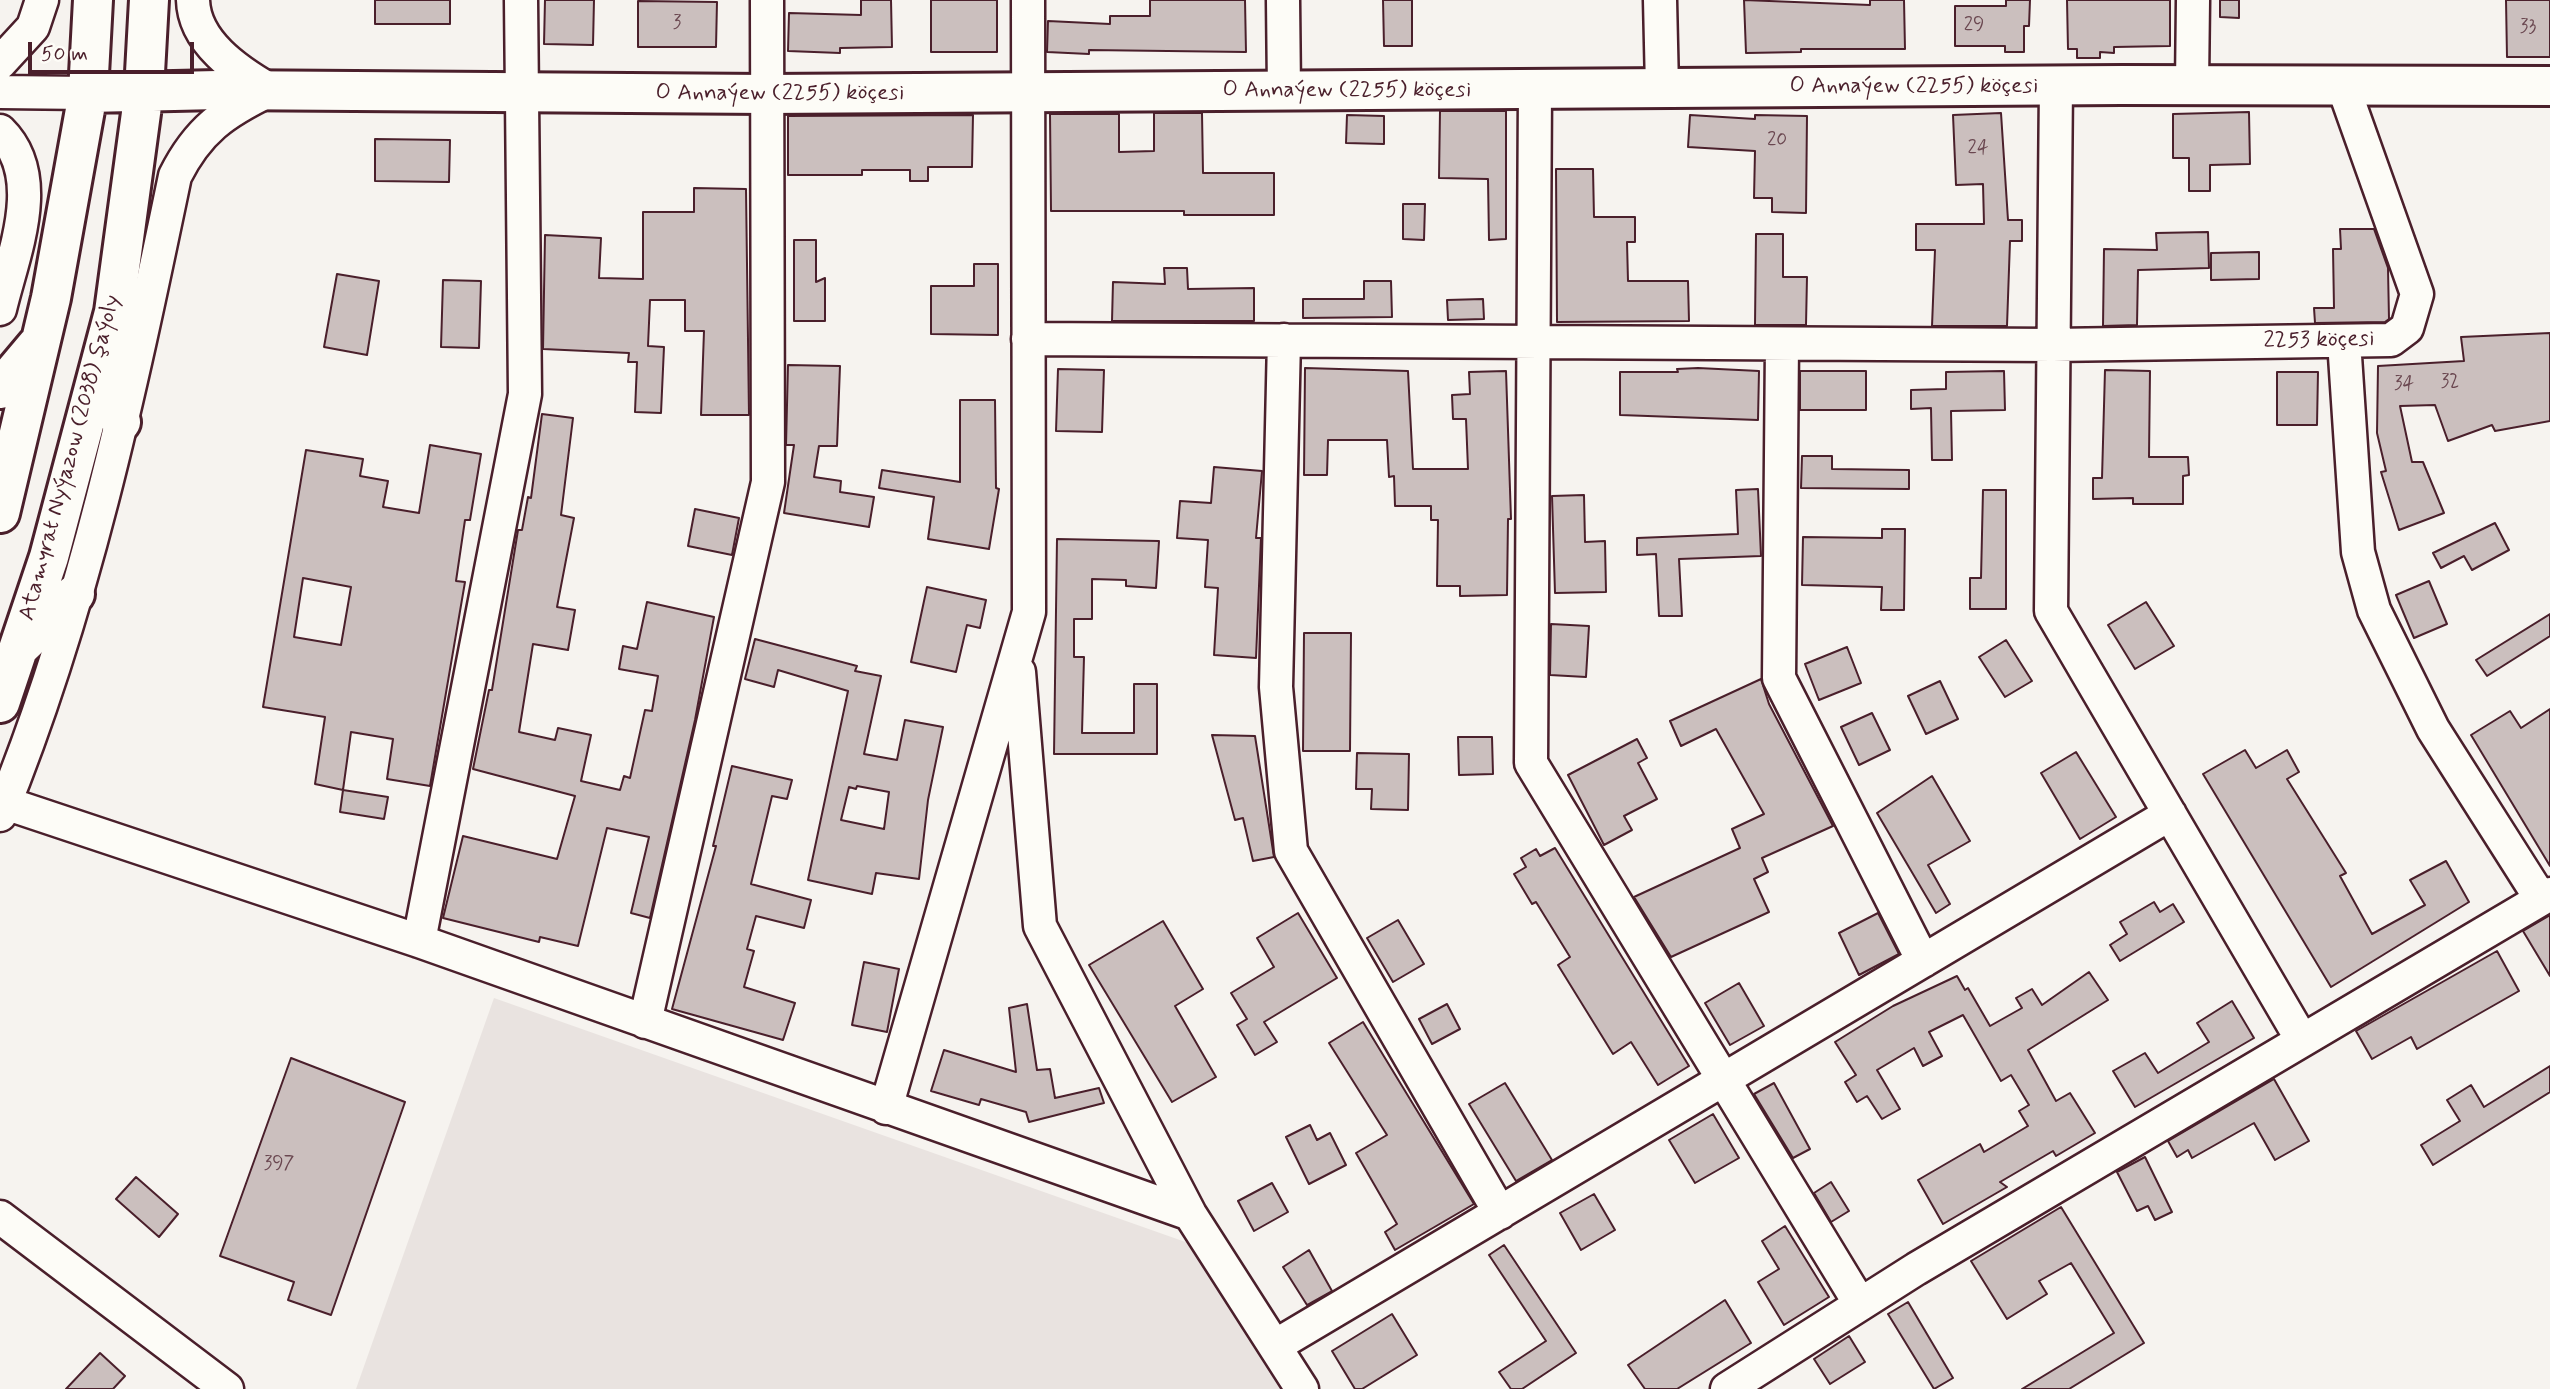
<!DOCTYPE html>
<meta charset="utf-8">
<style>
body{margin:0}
#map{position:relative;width:2550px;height:1389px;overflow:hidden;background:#f6f3ef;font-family:Mynerve,sans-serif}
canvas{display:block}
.scale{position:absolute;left:28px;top:42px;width:166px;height:32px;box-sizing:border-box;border:4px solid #4a1f2b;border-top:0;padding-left:9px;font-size:21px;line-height:24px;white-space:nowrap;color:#4a1f2b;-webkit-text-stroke:5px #fdfcf7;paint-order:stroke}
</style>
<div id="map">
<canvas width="2550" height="1389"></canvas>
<div class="scale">50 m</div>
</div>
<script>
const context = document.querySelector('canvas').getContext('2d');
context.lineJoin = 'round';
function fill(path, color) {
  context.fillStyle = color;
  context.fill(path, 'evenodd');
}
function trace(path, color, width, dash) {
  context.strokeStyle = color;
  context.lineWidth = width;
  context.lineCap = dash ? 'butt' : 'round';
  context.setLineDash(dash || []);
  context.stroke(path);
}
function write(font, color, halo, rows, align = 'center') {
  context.font = font + ' Mynerve,sans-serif';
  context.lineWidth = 5;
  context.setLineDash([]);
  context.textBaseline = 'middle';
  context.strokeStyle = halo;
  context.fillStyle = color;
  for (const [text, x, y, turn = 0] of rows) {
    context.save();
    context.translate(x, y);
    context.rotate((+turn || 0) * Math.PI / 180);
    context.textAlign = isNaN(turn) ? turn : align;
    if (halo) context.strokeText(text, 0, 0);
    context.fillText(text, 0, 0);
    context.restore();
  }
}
const built = new Path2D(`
 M494,998L1194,1245L1281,1389H356Z`);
const building = new Path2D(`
 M375,0H450V24H375Z
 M545,0H594L593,45L544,44Z
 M861,0H891L892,47L840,48V53L788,51L789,13L861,15Z
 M931,0H997V52H931Z
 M1150,0H1245L1246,52L1089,50V54L1047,52L1048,21L1110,24V16H1150Z
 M1383,0H1412V46H1384Z
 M1744,0L1870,5V0H1904L1905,49H1801V52L1746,53Z
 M2006,0H2030L2029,26H2024V52H2005V46H1955V6H2006Z
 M2067,0H2170V46L2114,47V53L2100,52V58H2077V49H2068Z
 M2220,0H2239V18L2220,17Z
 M2506,0H2550V57H2507Z
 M638,1L717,2L716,47H638Z
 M1440,111H1506V239L1489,240L1488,179L1439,178Z
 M2249,112L2250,164L2210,165V191H2189V158H2173V114Z
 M1154,113H1202L1203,173H1274V215H1184V211H1051L1050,114H1119V152L1154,151Z
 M2001,113L2008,220H2022V241H2010L2007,326H1932L1935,250H1916V224H1984L1983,184L1956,185L1953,115Z
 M973,115L972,167H928V181H910V170H862V175H788V116Z
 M1347,115L1384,116V144L1346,143Z
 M1690,115L1755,119V115L1807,116L1806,213L1772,212V198H1754L1755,151L1688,147Z
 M375,139L450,140L449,182L375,181Z
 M1556,169H1593L1594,217H1635V242H1627L1628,281H1688L1689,321L1557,322Z
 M694,188L746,189L749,415H701L704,331H685V300H650L648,346L664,347L661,413L635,412L637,362H628L629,353L543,349L545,235L601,238L599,278L643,279V212H694Z
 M1403,204H1425L1424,240L1403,239Z
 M2340,229H2374L2388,268L2389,319L2385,322L2315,323L2314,308H2334L2333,249H2341Z
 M2208,232L2209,268L2138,270L2137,325L2103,326L2104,249L2157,250L2156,233Z
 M1756,234H1783V277H1807L1806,325H1755Z
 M794,240H816V282L825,278V321H794Z
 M2259,252V279L2211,280V253Z
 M974,264H998V335L931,334V286H974Z
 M1164,268H1187L1188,289L1254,288V321H1112L1113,282L1165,284Z
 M337,274L379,281L367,355L324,347Z
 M443,280L481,281L479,348L441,347Z
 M1364,281H1391L1392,317L1303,318V299H1364Z
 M1483,299L1484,319L1448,320L1447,300Z
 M2550,333V421L2495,431L2492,425L2448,441L2435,405L2400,406L2412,462H2423L2444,513L2399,530L2381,472L2386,471L2377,433L2378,366L2464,361L2461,337Z
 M788,365L840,366L837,446H819L814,477L841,481L840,492L874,497L869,527L784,513L794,445H786Z
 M1305,368L1408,371L1413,469H1468L1466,419H1453L1452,395L1470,394L1469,372L1506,371L1511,519H1508L1507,595L1460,596V586H1437L1438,520H1431V506H1395L1394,476L1389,477L1387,440H1328L1327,475H1304Z
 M1698,368L1759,371L1758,420L1620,415V372H1678L1677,369Z
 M1058,369L1104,370L1102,432L1056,431Z
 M2105,370L2150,371L2149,457H2188L2189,475L2183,476V504H2133V498L2093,499V478H2102Z
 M1800,371H1866V410H1800Z
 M2004,371L2005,410L1951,411L1952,460H1932L1931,408L1911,409V390L1946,389V372Z
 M2277,372H2318L2317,425H2277Z
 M960,400H995L996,488L999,489L989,549L928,539L934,497L879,488L882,470L960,482Z
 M542,414L573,418L561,515L574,518L557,607L575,610L568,650L533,644L519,732L555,740L558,728L591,735L581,781L620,790L624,776L630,778L645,710L652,711L658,676L619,669L623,646L637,649L647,602L714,617L695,720L650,918L631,913L649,837L607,828L578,946L540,937L539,942L443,918L463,836L557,859L575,796L473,769L489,690H492L518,530H522L528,497L531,498Z
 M430,445L481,454L470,520H465L456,581L465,582L430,786L387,779L393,739L351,732L343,790L315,784L325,717L263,707L306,450L363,459L360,476L388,481L383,507L419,513ZM303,578L351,587L341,645L294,637Z
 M1802,456H1832V469L1909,470V489L1801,488Z
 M1214,467L1262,471L1256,538H1261L1256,658L1214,655L1218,588L1205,587L1208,540L1177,538L1180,501L1211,503Z
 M1758,489L1761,556L1679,559L1682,616H1659L1656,554L1637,555V538L1738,534L1736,490Z
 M1983,490H2006V609H1970V578H1981Z
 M1584,495L1585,542L1605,541L1606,592L1555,593L1552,496Z
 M695,509L739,518L732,555L688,546Z
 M2495,523L2509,550L2472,570L2464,556L2441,568L2433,553Z
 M1882,529H1905L1904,610H1881L1882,587L1802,585L1803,537L1882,538Z
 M1057,539L1159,541L1156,588L1126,586V580L1092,579V619H1074V657H1084L1082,733H1134V684H1157V754H1054Z
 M2429,581L2447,624L2414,638L2396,595Z
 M927,587L986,600L980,628L967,625L956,672L911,662Z
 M2146,602L2174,646L2135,669L2108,625Z
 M2550,614V636L2487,676L2476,660Z
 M1551,624L1589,626L1586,677L1550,675Z
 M1304,633H1351L1350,751H1303Z
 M755,639L857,666L855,671L881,676L864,754L897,760L905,720L943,727L928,800L919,879L876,873L872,894L808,880L848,691L778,670L774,687L745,679ZM857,786L889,792L884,829L841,820L849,787L856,789Z
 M2006,640L2032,681L2005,697L1979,657Z
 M1847,647L1861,683L1819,700L1805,664Z
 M1761,679L1769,704L1833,826L1762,858L1768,872L1754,879L1769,912L1671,957L1634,897L1740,848L1732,829L1764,814L1716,729L1681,746L1670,721Z
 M1940,681L1958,719L1926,734L1908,696Z
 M2550,709V866L2471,735L2510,711L2521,728Z
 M1872,713L1890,750L1859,765L1841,727Z
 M1212,735L1255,736L1274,857L1253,861L1243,818L1235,820Z
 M1458,737H1492L1493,774L1459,775Z
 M1637,739L1647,758L1638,763L1657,799L1624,816L1632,830L1604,845L1568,775Z
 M2245,750L2256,768L2287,750L2299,772L2287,779L2346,873L2340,876L2372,934L2425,905L2410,880L2446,861L2469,902L2331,987L2203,774Z
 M2076,752L2116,817L2080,839L2041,773Z
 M1357,753L1409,754L1408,810L1371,809L1372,789H1356Z
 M732,766L792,780L787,799L772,796L751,884L811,900L804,928L756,916L747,949L754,951L744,987L795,1003L783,1040L672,1009L716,846H713Z
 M1932,776L1970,841L1928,865L1950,904L1936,913L1877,813Z
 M343,790L388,797L384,819L340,812Z
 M1555,848L1689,1066L1658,1085L1631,1042L1613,1054L1558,965L1570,957L1536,902L1532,904L1514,874L1526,867L1521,858L1536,849L1540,856Z
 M2154,902L2160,912L2173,904L2184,922L2120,961L2110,945L2127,934L2120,922Z
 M1298,913L1337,978L1264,1022L1277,1042L1255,1055L1237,1025L1247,1019L1231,993L1274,967L1257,938Z
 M1878,913L1899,954L1859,975L1839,933Z
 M2550,915V976L2523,931Z
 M1398,920L1424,964L1393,982L1367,938Z
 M1163,921L1203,989L1175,1006L1216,1077L1172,1102L1089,965Z
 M2497,951L2519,991L2417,1049L2411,1037L2372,1059L2356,1031Z
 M864,962L899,969L887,1032L852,1025Z
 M2089,972L2108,1000L2028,1050L2056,1101L2070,1093L2095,1133L2056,1156L2053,1151L2000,1182L2007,1187L1943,1224L1918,1180L1980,1144L1984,1152L2028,1126L2019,1111L2029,1105L2011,1075L2001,1081L1963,1015L1929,1032L1942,1056L1923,1066L1914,1048L1877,1070L1900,1109L1882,1119L1867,1096L1857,1102L1845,1082L1856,1075L1835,1042L1893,1006L1957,976L1965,990L1968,988L1990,1026L2022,1008L2016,998L2032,989L2042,1005Z
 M1739,983L1764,1026L1730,1045L1705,1003Z
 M2232,1001L2254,1038L2135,1107L2113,1071L2145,1053L2158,1073L2209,1042L2197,1023Z
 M1027,1004L1037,1070L1050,1069L1055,1098L1099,1088L1104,1103L1029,1122L1026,1112L981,1099L979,1105L931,1091L944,1050L1016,1072L1009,1008Z
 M1447,1004L1460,1029L1432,1044L1419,1019Z
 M1363,1022L1474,1204L1395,1250L1385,1232L1397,1224L1356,1153L1387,1135L1329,1043Z
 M291,1058L405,1102L331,1315L288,1300L294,1282L220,1256Z
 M2550,1066V1092L2433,1165L2421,1145L2460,1121L2447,1100L2471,1085L2484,1107Z
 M2274,1079L2309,1141L2275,1160L2254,1123L2192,1158L2188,1150L2177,1157L2168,1141Z
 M1505,1083L1552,1160L1516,1181L1469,1104Z
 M1774,1083L1810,1149L1793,1158L1754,1094Z
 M1713,1114L1739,1158L1695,1183L1669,1140Z
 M1310,1125L1317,1140L1330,1133L1346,1165L1309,1184L1286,1137Z
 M2145,1157L2172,1212L2155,1220L2148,1206L2137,1211L2117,1172Z
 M136,1177L178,1214L159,1237L116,1199Z
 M1831,1182L1849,1211L1831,1222L1814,1193Z
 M1272,1183L1288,1212L1254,1231L1238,1201Z
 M1594,1194L1615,1230L1581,1250L1560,1213Z
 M2061,1207L2144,1343L2069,1389H2022L2114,1333L2071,1263L2039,1281L2047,1294L2007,1319L1971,1261Z
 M1785,1226L1829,1297L1784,1325L1758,1282L1779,1269L1762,1241Z
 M1504,1245L1576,1353L1522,1389H1511L1499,1372L1546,1341L1489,1255Z
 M1309,1250L1332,1291L1307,1305L1283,1267Z
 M1725,1300L1751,1343L1677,1389H1645L1628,1365Z
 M1908,1302L1953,1378L1934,1389L1888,1314Z
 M1392,1314L1417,1355L1362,1389H1355L1332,1351Z
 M1849,1336L1865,1362L1830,1384L1814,1359Z
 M100,1353L125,1376L113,1389H66Z`);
const minor = new Path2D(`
 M193,0C194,42 237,71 270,90
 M1283,0L1284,91
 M1660,0L1662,88
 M0,63L33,27L42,0
 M2056,85L2051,611L2302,1040
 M2192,85L2193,0
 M1535,90L1531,763L1860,1304
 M0,92L88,93
 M0,131C47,177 13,254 0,309
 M1028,339L2053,345L2391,340L2407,328L2417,294L2343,86
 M1284,340L1276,687L1291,851L1500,1213
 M2344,341L2358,552L2374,610L2433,729L2541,899
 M1782,344L1779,678L1923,961
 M1019,672L1040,926L1190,1214L1302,1389
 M5,803L419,941L1190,1214
 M0,815C84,610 130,392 175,176C198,130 224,112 270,90
 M419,941L525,394L521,0
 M645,1022L768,482L767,0
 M886,1108L1029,612L1028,0
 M0,1217L227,1389
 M1275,1346L2170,814
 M1727,1389L1916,1269L2550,894`);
const major = new Path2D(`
 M88,93L217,90L767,94L2122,85L2550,86
 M101,361L121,422
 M0,389L37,345
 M0,513L51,298L88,93L93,0
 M22,645L75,594
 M0,703L49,557L114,312L144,91L149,0`);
const numberNames = [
 ["3",677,24],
 ["29",1974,26],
 ["33",2528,28],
 ["20",1777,141],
 ["24",1978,149],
 ["32",2450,383],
 ["34",2404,385],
 ["397",279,1165]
];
const streetNames = [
 ["O Annaýew (2255) köçesi",1914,87],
 ["O Annaýew (2255) köçesi",1347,91],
 ["O Annaýew (2255) köçesi",780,94],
 ["2253 köçesi",2319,341,-1],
 ["Atamyrat Nyýazow (2038) şaýoly",71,458,-75]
];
fill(built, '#e9e3e0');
fill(building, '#cbbfbe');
trace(building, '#4a1f2b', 2);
trace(minor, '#4a1f2b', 37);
trace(major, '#4a1f2b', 44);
trace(minor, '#fdfcf7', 32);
trace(major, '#fdfcf7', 38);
write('19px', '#6a4750', null, numberNames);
write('23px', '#4a1f2b', '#fdfcf7', streetNames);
</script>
